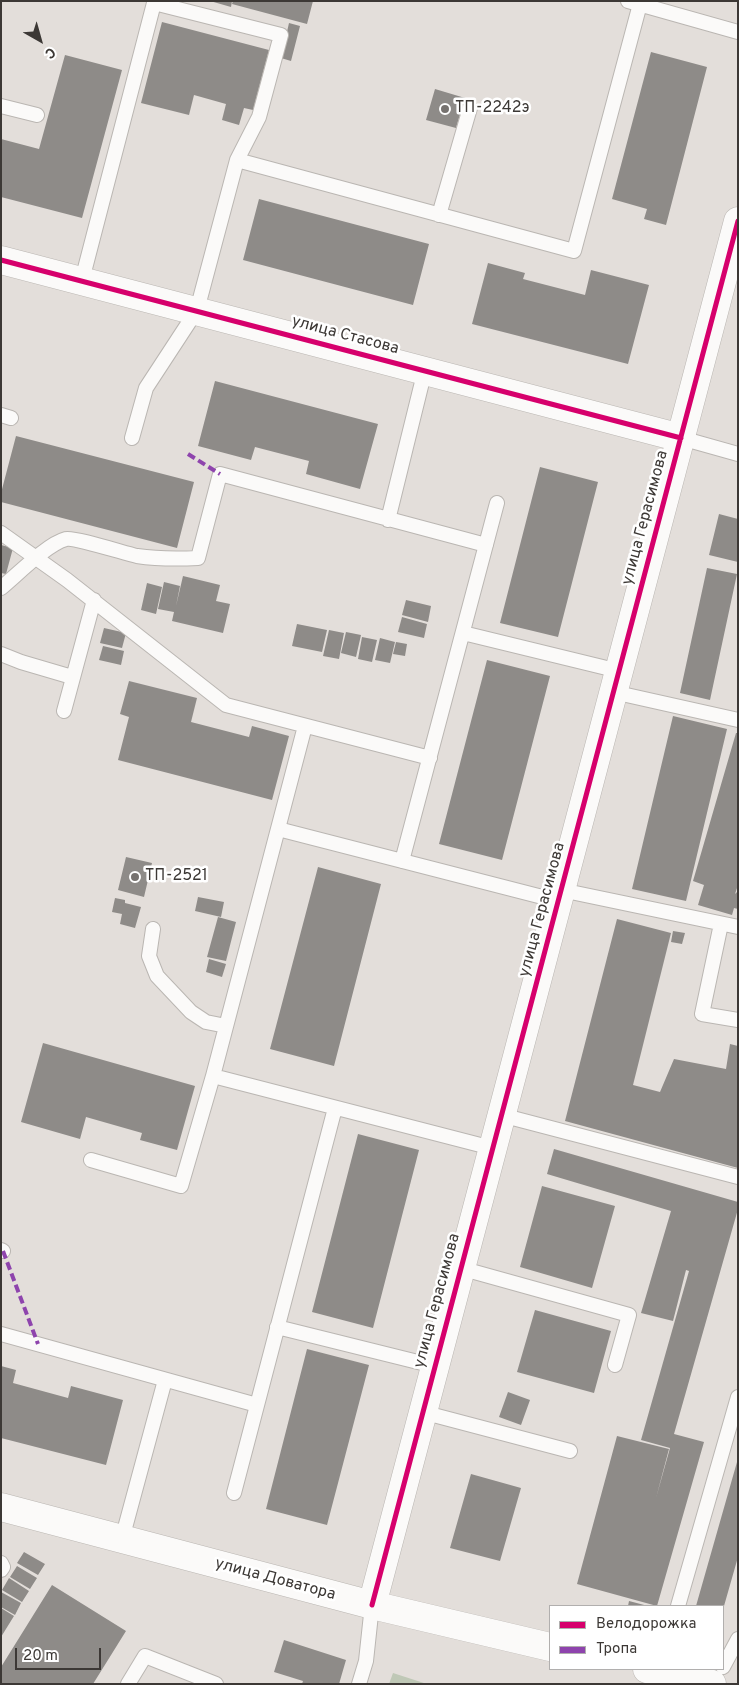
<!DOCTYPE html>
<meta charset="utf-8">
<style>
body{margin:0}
#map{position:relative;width:739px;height:1685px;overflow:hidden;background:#e3deda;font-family:Overpass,sans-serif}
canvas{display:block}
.frame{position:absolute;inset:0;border:2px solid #3c3835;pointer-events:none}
.legend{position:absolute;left:549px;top:1605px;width:175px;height:65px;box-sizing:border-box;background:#fff;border:1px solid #b1afae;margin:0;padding:6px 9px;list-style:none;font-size:15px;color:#3c3835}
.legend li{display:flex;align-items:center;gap:10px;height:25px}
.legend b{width:25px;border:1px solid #b1afae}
.north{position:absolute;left:15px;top:15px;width:50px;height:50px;-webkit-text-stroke:4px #fff;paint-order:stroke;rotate:142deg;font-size:14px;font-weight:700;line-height:20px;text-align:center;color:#3c3835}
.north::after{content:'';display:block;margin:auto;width:18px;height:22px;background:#3c3835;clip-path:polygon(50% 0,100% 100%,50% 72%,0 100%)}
.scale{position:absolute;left:15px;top:1648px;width:86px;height:22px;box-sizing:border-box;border:2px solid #3c3835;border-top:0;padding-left:6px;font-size:15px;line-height:18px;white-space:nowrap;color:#3c3835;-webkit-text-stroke:4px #fff;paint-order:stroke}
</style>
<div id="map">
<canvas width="739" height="1685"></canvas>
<div class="frame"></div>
<ul class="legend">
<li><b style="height:6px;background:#d6006c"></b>Велодорожка</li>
<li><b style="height:6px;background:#8e44ad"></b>Тропа</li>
</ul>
<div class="north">С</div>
<div class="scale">20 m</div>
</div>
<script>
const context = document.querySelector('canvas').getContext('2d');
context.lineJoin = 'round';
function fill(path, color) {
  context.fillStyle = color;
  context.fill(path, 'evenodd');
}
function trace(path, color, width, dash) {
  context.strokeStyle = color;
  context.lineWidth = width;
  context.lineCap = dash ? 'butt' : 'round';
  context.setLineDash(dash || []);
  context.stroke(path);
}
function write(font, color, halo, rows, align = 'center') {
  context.font = font + ' Overpass,sans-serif';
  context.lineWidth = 5;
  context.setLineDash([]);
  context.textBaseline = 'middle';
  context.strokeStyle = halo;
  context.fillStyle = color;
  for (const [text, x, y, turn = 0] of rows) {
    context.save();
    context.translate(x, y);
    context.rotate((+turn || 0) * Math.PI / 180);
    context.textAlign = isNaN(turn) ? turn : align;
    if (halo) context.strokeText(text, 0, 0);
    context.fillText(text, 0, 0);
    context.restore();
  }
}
const green = new Path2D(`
 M393,1673L427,1684H389Z`);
const building = new Path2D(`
 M210,1H232L231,7Z
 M233,1H313L307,24L232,4Z
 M162,22L269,50L253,110L244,108L239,125L222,120L226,104L194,95L189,115L141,103Z
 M289,23L300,26L291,61L281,58Z
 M651,52L707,67L666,225L644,219L647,209L612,199Z
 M65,55L122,70L82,218L1,197V139L39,149Z
 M435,89L465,98L456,128L426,120Z
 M259,199L429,244L413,305L243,260Z
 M488,263L525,273L523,279L585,295L591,270L649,285L628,364L472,324Z
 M215,381L378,424L360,489L306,474L309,461L255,447L251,460L198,446Z
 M16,436L194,482L177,548L1,502V493Z
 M540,467L598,482L558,637L500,623Z
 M719,514L738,519V562L709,555Z
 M1,545L13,548L6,574L1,573Z
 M707,568L737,574L710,700L680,693Z
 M183,576L220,585L216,601L230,604L223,633L172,621L174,612L158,609L164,582L180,586L176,606Z
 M147,583L162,587L156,614L141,610Z
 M406,600L431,606L428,622L402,615Z
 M402,617L427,624L424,638L398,632Z
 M297,624L327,630L322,652L292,646Z
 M104,628L126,633L122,648L100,643Z
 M329,630L344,633L339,659L323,656Z
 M346,632L361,635L356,657L341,653Z
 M362,637L377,640L372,662L358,659Z
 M380,638L395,642L390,663L375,660Z
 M396,642L407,644L405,656L393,654Z
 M103,646L124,651L121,665L99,660Z
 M487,660L550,676L502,860L439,844Z
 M129,681L197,698L191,722L249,737L252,726L289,736L272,800L118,760L129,717L120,714Z
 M673,716L727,729L686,901L632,889Z
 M736,733H738V885L735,894L738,891V909L734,908L732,915L698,905L704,885L693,881Z
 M126,857L152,863L144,897L118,890Z
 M318,867L381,884L334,1066L270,1049Z
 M198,897L224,902L221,917L195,911Z
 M115,898L125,900V903L141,907L135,928L120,924L122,914L112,912Z
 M218,917L236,922L226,961L207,957Z
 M617,919L671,933L633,1085L660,1092L674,1059L726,1069L730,1044L738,1046V1168L565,1121Z
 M673,931L685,933L682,944L671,942Z
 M209,959L226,964L222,977L206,972Z
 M43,1043L195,1086L177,1150L140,1140L142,1133L86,1117L80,1139L21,1122Z
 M358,1134L419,1150L373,1328L312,1312Z
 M554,1149L738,1202V1209L674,1434L704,1442L657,1606L577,1584L617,1436L669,1449L656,1498L670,1448L641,1440L689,1271L686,1270L673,1321L641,1313L671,1211L547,1174Z
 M542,1186L615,1206L592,1288L520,1267Z
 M535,1310L611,1331L594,1393L517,1372Z
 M307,1349L369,1365L327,1525L266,1509Z
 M1,1366L16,1370L13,1383L68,1398L71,1386L123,1400L106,1465L1,1438Z
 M508,1392L530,1400L521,1425L499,1417Z
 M737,1462L738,1557L724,1606H696Z
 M471,1474L521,1488L500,1561L450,1548Z
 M24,1552L45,1564L38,1575L17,1563Z
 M17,1566L37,1578L30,1589L10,1577Z
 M9,1578L29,1591L22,1602L2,1590Z
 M52,1585L126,1631L93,1684H1V1667Z
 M1,1592L21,1603L15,1615L1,1607Z
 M629,1601L648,1606H628Z
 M1,1608L14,1616L1,1637Z
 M284,1640L346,1660L339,1684H302L303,1681L274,1672Z`);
const service = new Path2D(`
 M628,1L738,32
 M1,106L37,115
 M439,215L470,108
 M82,280L154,3L281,35L259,117L237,160
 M1,415L11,418
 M132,438L146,388L197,310L237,160L574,251L640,4
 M681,438L738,454
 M388,520L425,370
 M1,533L67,580L226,705L430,758
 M1,588C17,575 47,544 66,539C74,537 124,553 137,556C157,559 178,559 198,558L220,474L486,545
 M463,633L619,671
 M1,654L21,662L72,677
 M613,692L738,720
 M64,711L94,600
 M278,829L558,901
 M402,861L497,503
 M561,890L738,927
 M721,924L702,1014L738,1020
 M153,929L149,956L157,976L191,1012L206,1022L226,1026
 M213,1076L305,726
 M501,1115L738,1177
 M91,1160L181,1186L213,1076L492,1148
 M1,1250L3,1251
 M460,1268L629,1315L615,1365
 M277,1327L434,1366
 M1,1334L257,1405
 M422,1412L570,1451
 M234,1493L335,1108
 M122,1539L165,1380
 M1,1563L3,1567L1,1570
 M678,1606L738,1397
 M723,1667L738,1639
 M128,1684L145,1656L216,1684
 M359,1684L366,1661L372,1605`);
const minor = new Path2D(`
 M1,260L681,438
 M1,1507L372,1605L550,1647
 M372,1605L738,221
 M647,1669L712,1684`);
const quiet = new Path2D(`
 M188,454L220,474
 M3,1251L38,1344`);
const cycleway = new Path2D(`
 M1,260L681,438
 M372,1605L738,221`);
const markers = [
 [445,109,5,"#76726f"],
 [135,877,5,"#76726f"]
];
const poiNames = [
 ["ТП-2242э",455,109],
 ["ТП-2521",145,877]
];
const streetNames = [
 ["улица Стасова",345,336,15],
 ["улица Герасимова",646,518,-75],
 ["улица Герасимова",543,910,-75],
 ["улица Герасимова",438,1301,-75],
 ["улица Доватора",275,1580,15]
];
fill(green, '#bfc8b6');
fill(building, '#8e8b88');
trace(service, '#bab6b2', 16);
trace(minor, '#bab6b2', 29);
trace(service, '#fbfaf9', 14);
trace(minor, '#fbfaf9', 28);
trace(quiet, '#8e44ad', 4, [8, 4]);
trace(cycleway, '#d6006c', 5);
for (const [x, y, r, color] of markers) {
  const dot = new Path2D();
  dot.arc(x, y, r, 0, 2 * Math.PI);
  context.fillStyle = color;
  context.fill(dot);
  trace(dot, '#fff', 2);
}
write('16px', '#3c3835', '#fff', poiNames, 'left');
write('16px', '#3c3835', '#fff', streetNames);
</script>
